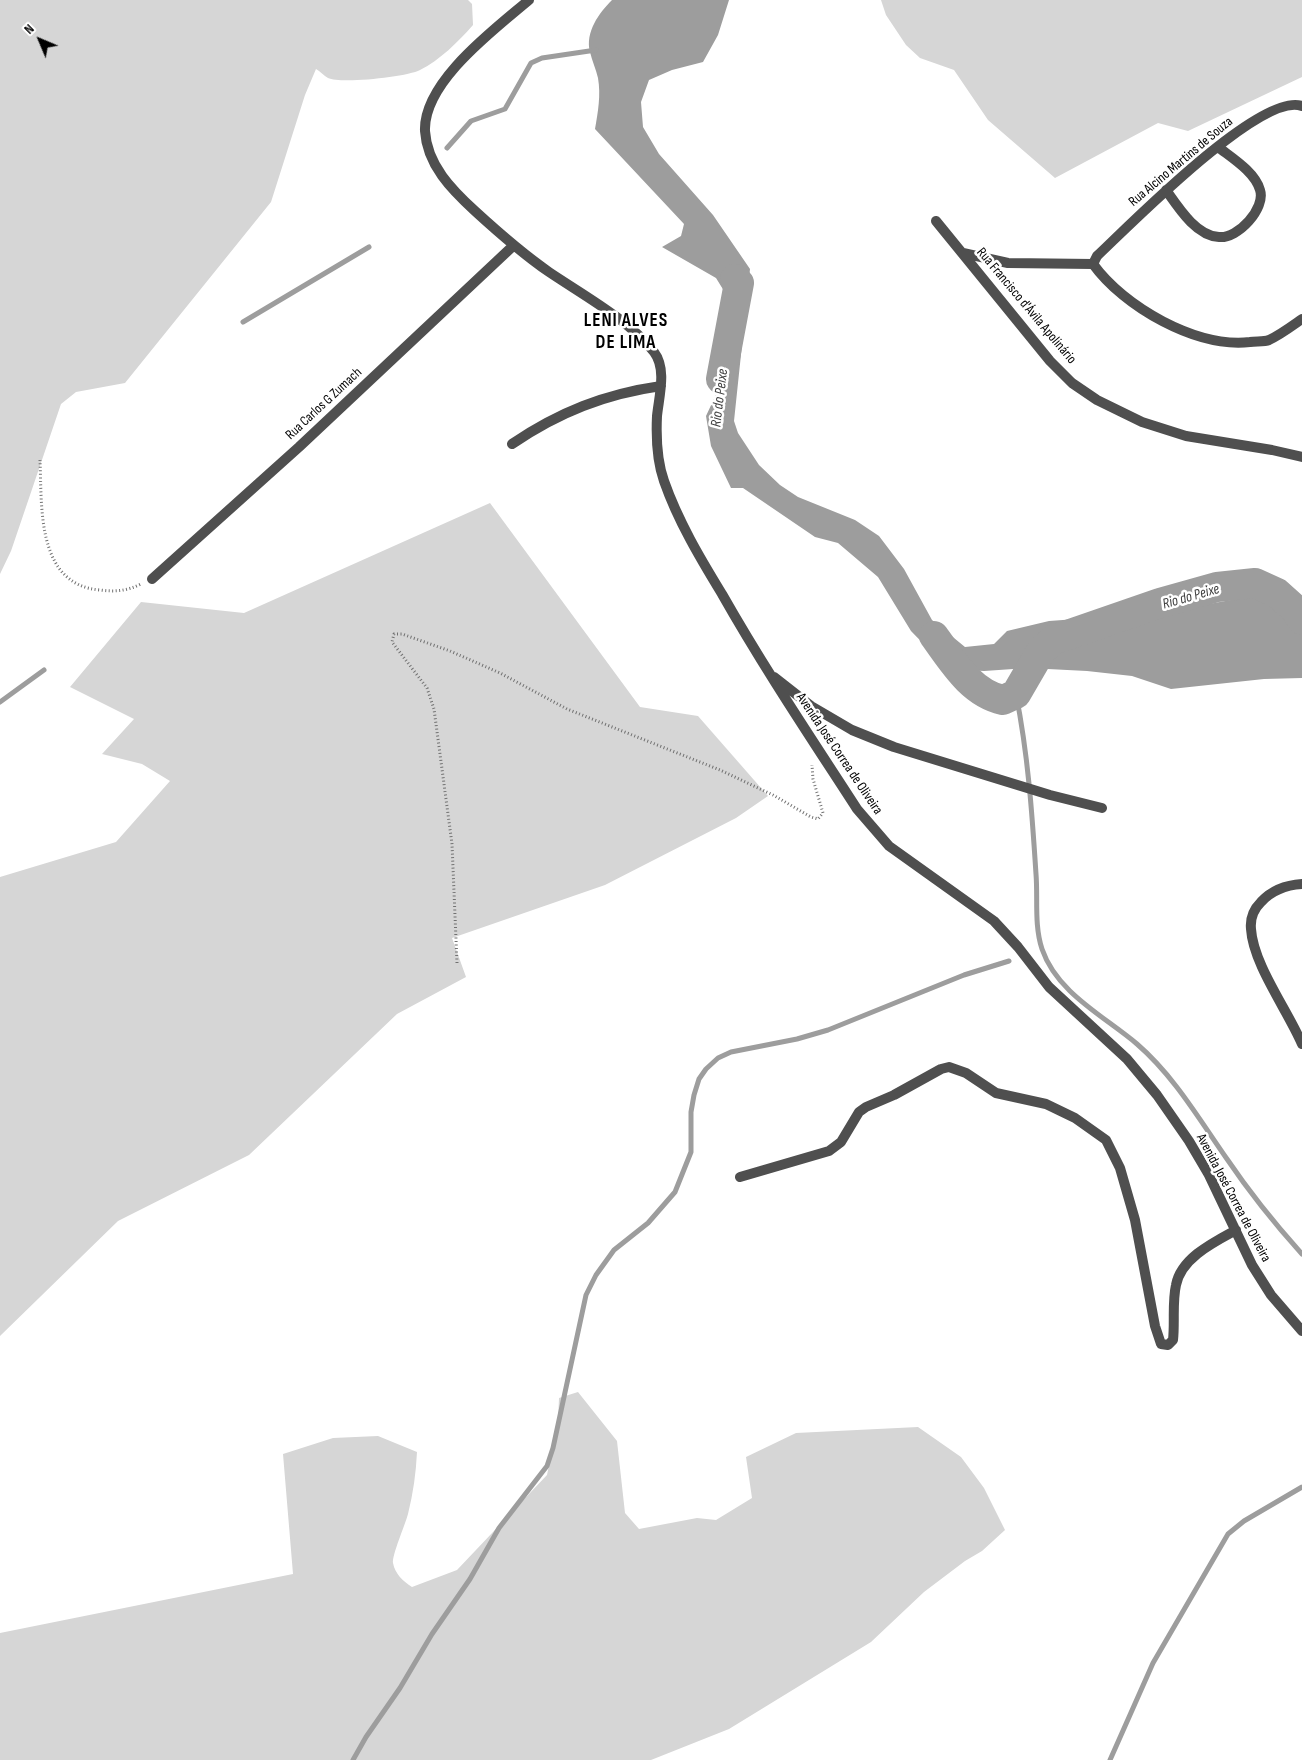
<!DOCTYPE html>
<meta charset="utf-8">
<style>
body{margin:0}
#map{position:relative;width:1302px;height:1760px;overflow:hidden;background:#fff;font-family:"Sofia Sans Condensed",sans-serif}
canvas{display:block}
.north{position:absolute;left:15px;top:15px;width:50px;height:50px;-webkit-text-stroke:4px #fff;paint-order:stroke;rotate:315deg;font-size:14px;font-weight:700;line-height:20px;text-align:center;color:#000}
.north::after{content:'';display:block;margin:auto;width:18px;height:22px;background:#000;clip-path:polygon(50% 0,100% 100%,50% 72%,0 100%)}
</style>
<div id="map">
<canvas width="1302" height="1760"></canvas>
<div class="north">N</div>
</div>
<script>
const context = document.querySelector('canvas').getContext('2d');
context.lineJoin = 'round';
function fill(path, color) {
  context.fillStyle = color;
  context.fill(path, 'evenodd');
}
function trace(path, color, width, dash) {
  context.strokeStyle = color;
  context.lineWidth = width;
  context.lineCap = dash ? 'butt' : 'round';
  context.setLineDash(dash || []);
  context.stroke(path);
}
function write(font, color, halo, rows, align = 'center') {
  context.font = font + ' "Sofia Sans Condensed",sans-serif';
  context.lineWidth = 5;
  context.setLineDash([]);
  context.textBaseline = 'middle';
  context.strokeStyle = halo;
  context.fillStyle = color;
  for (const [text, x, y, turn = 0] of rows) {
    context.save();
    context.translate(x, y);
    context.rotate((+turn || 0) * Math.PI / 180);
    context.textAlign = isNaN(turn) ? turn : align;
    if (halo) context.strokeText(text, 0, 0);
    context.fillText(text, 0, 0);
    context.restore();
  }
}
const green = new Path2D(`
 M0,0H468L472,4L473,25C458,42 440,60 420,70C407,77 341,84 328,78C324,76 320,71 316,69L305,95L271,202L125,383L76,392L61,404L11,551L0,574Z
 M881,0H1302V77L1188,131L1158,123L1055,178L988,120L954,70L920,58L906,45L886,15Z
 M490,503L640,707L698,716L768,796L736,818L605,885L452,938L466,977L397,1014L249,1155L118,1221L0,1336V877L116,842L170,781L142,764L102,754L134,719L70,687L141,602L244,613Z
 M578,1392L617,1441L625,1513L639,1529L697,1518L716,1520L752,1498L746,1457L796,1433L918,1427L961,1457L984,1488L1005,1530L982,1551L965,1561L924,1592L871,1642L729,1729L651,1760H0V1633L293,1574L283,1454L333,1438L378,1436L417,1452C416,1473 413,1494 408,1514C405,1525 392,1555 393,1563C395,1574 403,1581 412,1587L457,1570L547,1475L558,1421L559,1398Z`);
const water = new Path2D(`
 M612,0H729L718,35L703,62L672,70L649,80L641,102L643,127L659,154L713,215L750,269L734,421L738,433L759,465L780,485L798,497L855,520L879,536L904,569L932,620L965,647L994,644L1007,631L1049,621L1160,613L1258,595L1289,600L1302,611V678L1264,679L1171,689L1132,676L1087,671L1028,668L984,671L948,669L911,631L878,577L838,543L815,537L743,488H731L711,446L706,416L720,386L717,357L732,334L735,319L729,299L716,278L662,247L681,236L684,224L595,129C598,112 601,95 598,78C596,69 592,61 590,52C585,32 599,13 612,0Z`);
const stream = new Path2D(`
 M447,148L471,121L505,109L531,63L542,58L596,50
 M243,322L369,247
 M1016,694C1028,755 1032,812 1036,874C1038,898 1034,925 1042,949C1057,993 1104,1016 1137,1044C1174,1076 1199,1119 1227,1159C1250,1193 1275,1224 1302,1254
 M0,702L44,670
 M353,1760L366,1737L400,1688L432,1634L470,1579L499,1528L547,1466L553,1448L586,1295L596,1275L614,1250L648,1223L675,1192L691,1152V1112L694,1095L699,1079L706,1069L718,1058L731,1052L797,1039L828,1030L964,975L1009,961
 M1110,1760L1153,1663L1228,1534L1244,1521L1302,1487`);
const river = new Path2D(`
 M721,379L739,283L735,279
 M934,636C953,662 971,693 1003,700L1016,694L1041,651L1053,640L1160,603L1217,587L1255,583L1277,593L1295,609L1302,620`);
const path = new Path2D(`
 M40,460C42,506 36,585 100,590C115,592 127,591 141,584
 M457,963L452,844L434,709L427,688L392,642L394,634H402L450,651L500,673L567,709L720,770L773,795L811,817L818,819L823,813L813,779L812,765`);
const street = new Path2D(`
 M529,0C495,29 423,82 425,131C427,165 452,190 475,211C499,233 523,254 549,272C583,295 629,320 654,352C667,369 659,396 657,416C656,437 657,461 664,481C678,521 700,558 722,594C764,668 811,738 857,809L889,846L994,921L1018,947L1049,987L1127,1059L1157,1095L1189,1141L1209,1175L1252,1265L1271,1295L1302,1331
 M1302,106C1261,91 1129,226 1097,256L1093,264C1124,307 1196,348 1250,342C1256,341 1264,342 1269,340C1280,335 1292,326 1302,319
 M1166,190C1178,207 1196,236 1219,237C1238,239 1266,208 1260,190C1255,172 1232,158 1218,147
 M936,221L1050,361L1072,383L1097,400L1142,422L1186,436L1272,450L1302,457
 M963,253L1008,263L1093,264
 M512,444C559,412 605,394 661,386
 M152,579L299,447L513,246
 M774,677L811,706L852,730L894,747L1050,795L1102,808
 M1302,884C1286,885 1272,890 1261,902C1254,909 1250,919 1251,929C1253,964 1288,1011 1302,1044
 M740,1177L829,1151L841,1142L859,1112L866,1107L894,1095L941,1069L949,1067L966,1073L996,1093L1046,1104L1075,1118L1106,1140L1120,1168L1135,1220L1155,1326L1161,1344L1168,1345L1173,1340C1175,1322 1172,1303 1176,1285C1181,1258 1214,1242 1236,1230`);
const streetNames = [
 ["Rua Alcino Martins de Souza",1181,162,-40],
 ["Rua Francisco d'Ávila Apolinário",1026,306,50],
 ["Rua Carlos G Zumach",324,404,-43],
 ["Avenida José Correa de Oliveira",839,754,56],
 ["Avenida José Correa de Oliveira",1233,1198,62]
];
const waterNames = [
 ["Rio do Peixe",720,398,-83],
 ["Rio do Peixe",1191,597,-16]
];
const districtNames = [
 ["LENI ALVES",626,321],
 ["DE LIMA",626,343]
];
fill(green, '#d6d6d6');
fill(water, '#9d9d9d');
trace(stream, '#9d9d9d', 5);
trace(river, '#9d9d9d', 30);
trace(path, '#717171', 3, [1, 2.5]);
trace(street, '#4f4f4f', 10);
write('14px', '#000', '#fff', streetNames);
write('italic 15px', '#3e3e3e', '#fff', waterNames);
context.letterSpacing = '1px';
write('bold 19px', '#000', '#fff', districtNames);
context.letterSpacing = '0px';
</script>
